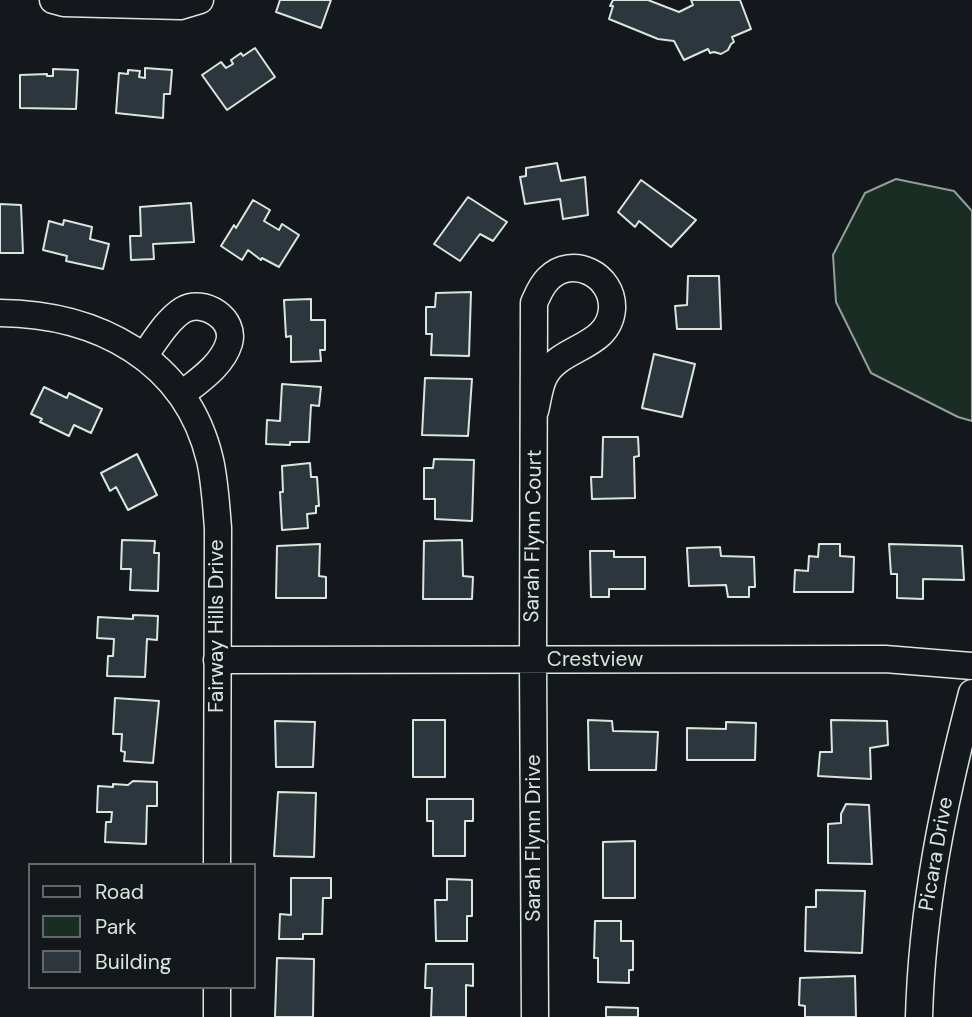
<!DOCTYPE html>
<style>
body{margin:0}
#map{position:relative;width:972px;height:1017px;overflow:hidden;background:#14181c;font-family:"DM Sans",sans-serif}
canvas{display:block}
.legend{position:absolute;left:28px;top:863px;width:228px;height:126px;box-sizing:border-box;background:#14181c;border:2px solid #626a69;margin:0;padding:9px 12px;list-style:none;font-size:21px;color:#d8e6dc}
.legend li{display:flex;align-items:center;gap:14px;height:35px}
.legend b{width:35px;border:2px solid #626a69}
</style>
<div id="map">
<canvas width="972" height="1017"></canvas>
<ul class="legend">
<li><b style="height:9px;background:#14181c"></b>Road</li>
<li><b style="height:19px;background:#1a2d24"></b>Park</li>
<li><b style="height:19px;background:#2c363c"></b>Building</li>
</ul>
</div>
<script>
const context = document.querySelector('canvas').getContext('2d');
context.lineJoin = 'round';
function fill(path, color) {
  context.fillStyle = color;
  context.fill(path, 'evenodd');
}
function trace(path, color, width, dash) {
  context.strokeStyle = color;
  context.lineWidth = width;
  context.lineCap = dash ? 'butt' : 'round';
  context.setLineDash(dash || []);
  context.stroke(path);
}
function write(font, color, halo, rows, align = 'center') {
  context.font = font + ' "DM Sans",sans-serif';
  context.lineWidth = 5;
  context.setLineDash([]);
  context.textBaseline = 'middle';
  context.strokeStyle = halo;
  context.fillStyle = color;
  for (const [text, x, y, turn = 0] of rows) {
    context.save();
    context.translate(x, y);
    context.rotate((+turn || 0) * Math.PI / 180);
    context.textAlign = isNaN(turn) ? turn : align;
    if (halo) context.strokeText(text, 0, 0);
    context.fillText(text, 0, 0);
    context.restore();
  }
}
const green = new Path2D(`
 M896,179L954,191L972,211V421L958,417L871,373L836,302L833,255L865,193Z`);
const building = new Path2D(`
 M280,0H331L321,28L276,12Z
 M613,0H648L679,12L693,5L691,0H740L751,29L732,37L734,42L731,44L728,50L721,54L714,52L710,53L708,49L684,60L674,41L658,39L609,19L613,6H610Z
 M255,48L275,77L227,110L202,75L221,62L226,68L233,64L231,60L241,53L243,56Z
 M145,68L172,70L170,94H164L163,118L116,113L119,73L128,74V70L140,71L139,77L145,78Z
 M53,69L78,70L76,109L20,108V75L47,74V76H53Z
 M557,163L561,181L585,177L588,215L563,219L560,199L525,204L520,177L526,176V168Z
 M641,180L696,220L671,247L639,221L635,227L618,212Z
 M468,197L507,222L493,241L480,234L460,261L434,244Z
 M253,200L270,210L264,221L279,230L282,224L299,235L279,267L262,258L261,260L248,250L242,260L221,246L234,225L236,228Z
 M191,203L194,242L153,244L154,259L131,260L130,236H141L140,207Z
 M0,204L21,205L23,253H0Z
 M64,220L92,227L90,239L109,244L103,269L66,261L67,256L43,250L49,221L63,225Z
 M688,276H719L721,329H677L675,306L687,305Z
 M471,292L469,356L431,355L432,334H426V307H435L436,293Z
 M311,299V320H325V350H320L321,361L291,362V336L286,337L284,300Z
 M654,354L695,364L682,417L642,408Z
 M425,378L472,379L468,436L422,435Z
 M282,384L321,387L319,406L311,405L309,442H290V445L266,444L267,420L280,421Z
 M44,387L67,398L69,393L102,409L91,433L74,425L69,436L40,422L42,419L31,414Z
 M603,437H638L639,456L634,457L635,498L592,499L591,477H602Z
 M137,454L157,495L128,510L116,487L110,491L101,473Z
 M434,459L474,460L472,521L435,519V499H424V468H433Z
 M310,463L311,477H317L319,506H316V513L307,514L308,528L282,530L280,492H283L282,466Z
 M122,540L155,541L154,553H159L158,591L130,590L131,569H121Z
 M462,540L463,576L473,577L472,599H423L424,541Z
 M320,544L319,576L326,577V598H276L277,546Z
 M819,544H840V556L854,557L853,592H794L795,570L808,571L809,556L818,557Z
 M889,544L962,546L964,580L923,579V599L897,598V574H891Z
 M720,547L721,556L754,557L755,587H749V597H728L726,585L689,586L687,548Z
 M590,551H614V557H645V589H609V597H591Z
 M133,615L158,616L157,640L147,639L145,677L107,676L108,656H113L114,639L97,638L98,617L133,619Z
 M115,698L159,701L153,763L124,761L125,752L121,751L122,734H113Z
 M413,720H445V777H413Z
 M588,720L612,721L613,731L658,732L656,770H589Z
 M831,720L887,721L888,745L870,748L871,779L818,776L820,752H832Z
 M275,721L315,722L313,767H276Z
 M726,722L756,723L755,760H687V728L726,729Z
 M133,781L157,782V806H147L146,844L105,842L106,822H111L112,812H97L98,786L113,787V784L128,785Z
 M278,792L316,793L314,857L274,856Z
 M427,799H473V821H465V856H433V821H427Z
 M846,804L869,805L872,864L828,863V824L841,823V814Z
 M635,841V898H603V842Z
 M291,878H331V898H323L322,934H303V939H279L280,914L291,915Z
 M447,879L472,880V916H467V941H436L435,900H447Z
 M816,890L865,891L862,953L805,951L806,907H816Z
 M595,921H621V941H633V970H629V983L598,982V958H594Z
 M277,958L314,959L313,1017H275Z
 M426,964H473V986L466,985V1017H431L432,988H425Z
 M855,976L856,1017H805V1006L799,1005L800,978Z
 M606,1007L638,1008V1017H606Z`);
const minor = new Path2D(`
 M53,0L64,3L180,6L200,0
 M0,313C97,314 186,359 210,460C215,482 216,505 218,528L217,865
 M144,356C155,341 167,320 183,310C204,298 236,319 229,343C222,366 198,381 181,395
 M217,660L885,659L972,666
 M217,1017V987
 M535,1017L533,660L534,303C538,294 541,286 548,279C572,254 614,275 612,309C609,348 561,346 545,375C539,385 538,400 535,411
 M919,1017C922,906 944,800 972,693`);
const streetNames = [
 ["Sarah Flynn Court",534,536,-89],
 ["Fairway Hills Drive",217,626,-90],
 ["Crestview",595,660],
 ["Sarah Flynn Drive",534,838,-90],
 ["Picara Drive",937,854,-80]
];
fill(green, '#1a2d24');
trace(green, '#939e99', 2);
fill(building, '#2c363c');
trace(building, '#d8e6dc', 2);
trace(minor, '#d8e6dc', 29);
trace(minor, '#14181c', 26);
write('21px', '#d8e6dc', '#14181c', streetNames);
</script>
